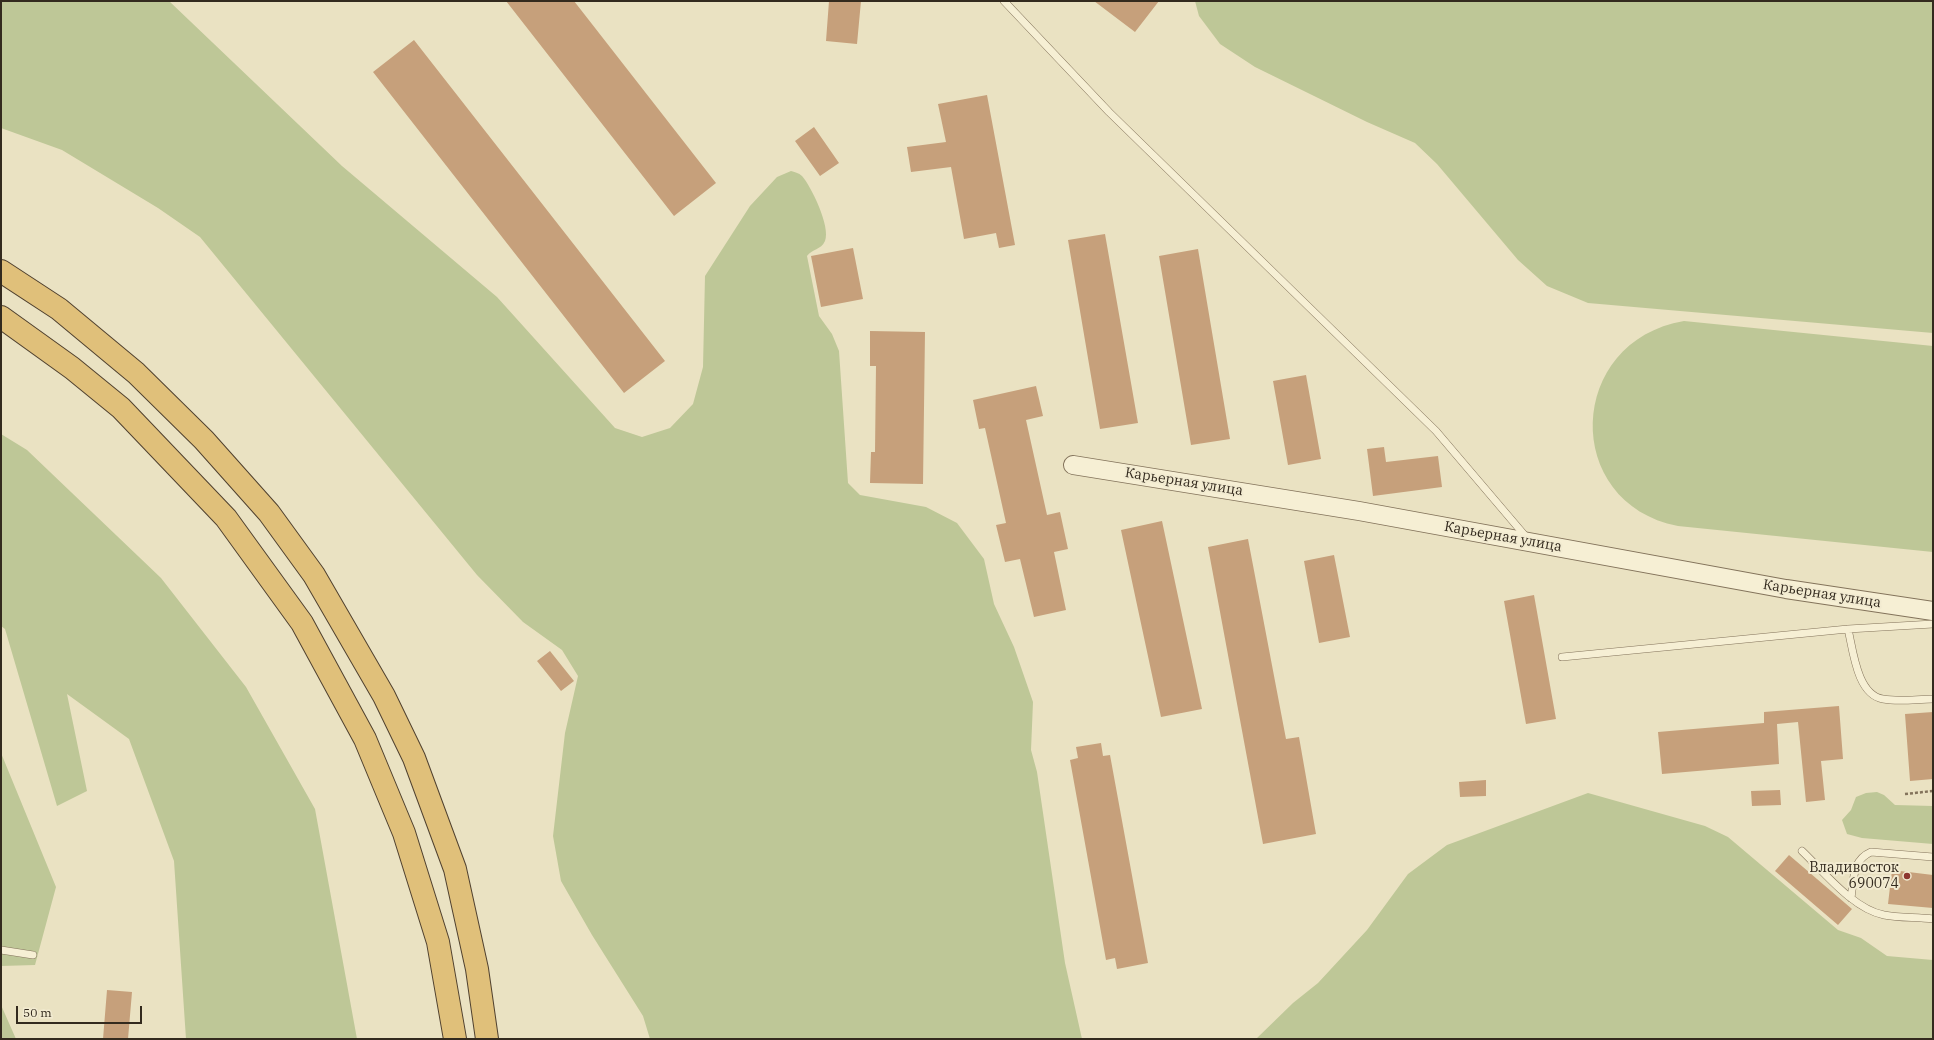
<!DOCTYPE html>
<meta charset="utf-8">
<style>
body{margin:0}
#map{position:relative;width:1934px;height:1040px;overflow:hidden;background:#eae2c2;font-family:"IBM Plex Serif",serif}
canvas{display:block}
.frame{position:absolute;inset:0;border:2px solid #332a1e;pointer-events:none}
.scale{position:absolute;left:16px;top:1006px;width:126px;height:18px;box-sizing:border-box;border:2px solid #332a1e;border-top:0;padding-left:5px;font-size:12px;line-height:14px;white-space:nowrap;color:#332a1e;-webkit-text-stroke:3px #f2ebd1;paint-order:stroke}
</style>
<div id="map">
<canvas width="1934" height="1040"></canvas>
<div class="frame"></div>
<div class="scale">50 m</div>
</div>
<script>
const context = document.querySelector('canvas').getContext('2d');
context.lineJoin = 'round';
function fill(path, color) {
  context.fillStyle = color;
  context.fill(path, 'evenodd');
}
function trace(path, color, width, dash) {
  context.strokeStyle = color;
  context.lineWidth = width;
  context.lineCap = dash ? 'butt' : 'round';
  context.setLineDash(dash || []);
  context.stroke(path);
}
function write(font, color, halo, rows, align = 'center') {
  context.font = font + ' "IBM Plex Serif",serif';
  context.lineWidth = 4;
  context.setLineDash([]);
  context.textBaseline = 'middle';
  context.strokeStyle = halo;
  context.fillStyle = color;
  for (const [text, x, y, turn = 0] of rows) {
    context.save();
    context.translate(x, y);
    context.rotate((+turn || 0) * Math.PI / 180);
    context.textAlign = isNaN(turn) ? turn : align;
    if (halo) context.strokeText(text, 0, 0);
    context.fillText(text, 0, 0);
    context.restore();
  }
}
const green = new Path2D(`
 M1,1H169L342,166L497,297L615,428L642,437L670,428L693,404L703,367L705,276L750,206L777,177L791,171C794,172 799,173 802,176C811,186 831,227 825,241C821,250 812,249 807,256L819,316L832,334L839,351L848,483L860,495L926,507L957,523L984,559L994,604L1014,647L1033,702L1031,750L1037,772L1065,963L1082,1039H650L643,1016L592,935L561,881L553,836L565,733L578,676L562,650L523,622L477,575L200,237L158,208L62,150L1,128Z
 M1195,1H1933V333L1588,303L1547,286L1518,260L1437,164L1415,143L1367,122L1255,67L1220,44L1199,16Z
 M1684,321L1933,346V552L1678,526C1561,503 1566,341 1684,321Z
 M1,434L27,450L161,578L246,687L315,809L357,1039H186L174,861L129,739L67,694L87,791L57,806L5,629L1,626Z
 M1,753L56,887L35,965L1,966Z
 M1877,792L1884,795L1895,805L1933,806V844L1862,838L1847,834L1842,820L1851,810L1856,797L1866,793Z
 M1588,793L1705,826L1728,837L1838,930L1861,938L1887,956L1933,960V1039H1256L1293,1003L1318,983L1367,930L1408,874L1447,845Z
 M1,1005L16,1039H1Z`);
const building = new Path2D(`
 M506,1H574L716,183L674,216Z
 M829,1H861L857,44L826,41Z
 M1094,1H1159L1135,32Z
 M414,40L665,361L624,393L373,72Z
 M987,95L1015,245L999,248L996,233L964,239L951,167L911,172L907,147L946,142L938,104Z
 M814,127L839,163L820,176L795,141Z
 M1105,234L1138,423L1100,429L1068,240Z
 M853,248L863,299L821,307L811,256Z
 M1198,249L1230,439L1191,445L1159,256Z
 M870,331L925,332L923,484L870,483L871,452H875L876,366H870Z
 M1306,375L1321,459L1288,465L1273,381Z
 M1036,386L1043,416L1026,420L1047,515L1060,512L1068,549L1054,552L1066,610L1034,617L1020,559L1005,562L996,525L1006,523L985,428L979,429L973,400Z
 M1384,447L1386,462L1438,456L1442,487L1373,496L1367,449Z
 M1162,521L1202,709L1161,717L1121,530Z
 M1248,539L1286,739L1299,737L1316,834L1263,844L1208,547Z
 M1334,555L1350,637L1319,643L1304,561Z
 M1534,595L1556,719L1526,724L1504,601Z
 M550,651L574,681L561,691L537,661Z
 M1839,706L1843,759L1821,761L1825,800L1806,802L1798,722L1777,724L1779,764L1662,774L1658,732L1764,723V712Z
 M1933,712V779L1910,781L1905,714Z
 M1101,743L1103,756L1110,755L1148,963L1117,969L1115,958L1106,960L1070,760L1078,758L1076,747Z
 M1486,780V796L1460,797L1459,782Z
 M1780,790L1781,805L1752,806L1751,791Z
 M1789,855L1852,909L1838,925L1775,871Z
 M1892,870L1933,875V908L1888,904Z
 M107,990L132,992L128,1039H103Z`);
const path = new Path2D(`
 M1905,794L1933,791`);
const service = new Path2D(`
 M1004,1L1109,112L1436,431L1527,538
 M1848,629C1853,650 1857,695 1883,699C1899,702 1917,699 1933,699
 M1562,657L1848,629L1933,624
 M1802,851C1824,872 1853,909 1884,915C1899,918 1917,917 1933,919
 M1851,898C1854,879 1852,860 1871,852L1933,857
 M1,950L33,955`);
const tertiary = new Path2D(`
 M1073,465L1359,511L1786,589L1933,611`);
const trunk = new Path2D(`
 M1,271L59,309L136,373L204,440L269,513L314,575L384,696L414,758L455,869L477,969L487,1039
 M1,317L72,368L121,408L226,518L302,623L365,739L404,833L438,942L455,1039`);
const markers = [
 [1907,876,4,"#8d362f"]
];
const streetNames = [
 ["Карьерная улица",1184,482,9],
 ["Карьерная улица",1503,537,10],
 ["Карьерная улица",1822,594,9]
];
const poiNames = [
 ["Владивосток",1899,868],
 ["690074",1899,884]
];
fill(green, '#bec797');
fill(building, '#c6a07b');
trace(service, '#83735b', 8);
trace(tertiary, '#83735b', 20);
trace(trunk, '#50412f', 24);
trace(path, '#83735b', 2.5, [3, 2]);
trace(service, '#f6efd4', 7);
trace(tertiary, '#f6efd4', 18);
trace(trunk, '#e0c07a', 22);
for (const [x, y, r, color] of markers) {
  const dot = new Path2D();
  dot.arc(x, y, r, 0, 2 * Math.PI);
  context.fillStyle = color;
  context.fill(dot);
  trace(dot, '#f2ebd1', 1.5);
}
write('14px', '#332a1e', '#f2ebd1', streetNames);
write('14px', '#332a1e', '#f2ebd1', poiNames, 'right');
</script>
